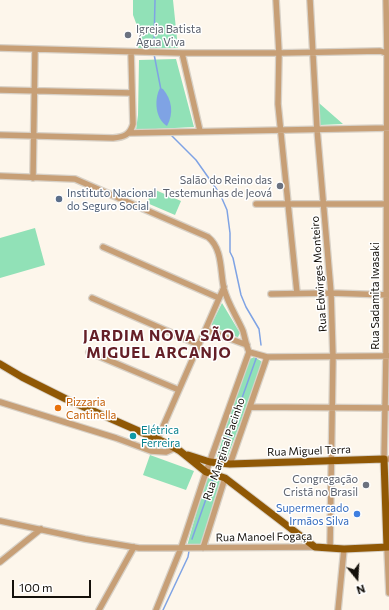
<!DOCTYPE html>
<meta charset="utf-8">
<style>
body{margin:0}
#map{position:relative;width:389px;height:610px;overflow:hidden;background:#fdf6eb;font-family:Commissioner,sans-serif}
canvas{display:block}
.north{position:absolute;left:337px;top:558px;width:40px;height:40px;-webkit-text-stroke:3px #fff;paint-order:stroke;rotate:162deg;font-size:11px;font-weight:700;line-height:16px;text-align:center;color:#14100a}
.north::after{content:'';display:block;margin:auto;width:14px;height:18px;background:#14100a;clip-path:polygon(50% 0,100% 100%,50% 72%,0 100%)}
.scale{position:absolute;left:12px;top:580px;width:79px;height:18px;box-sizing:border-box;border:2px solid #14100a;border-top:0;padding-left:5px;font-size:12px;line-height:14px;white-space:nowrap;color:#14100a;-webkit-text-stroke:3px #fff;paint-order:stroke}
</style>
<div id="map">
<canvas width="389" height="610"></canvas>
<div class="north">N</div>
<div class="scale">100 m</div>
</div>
<script>
const context = document.querySelector('canvas').getContext('2d');
context.lineJoin = 'round';
function fill(path, color) {
  context.fillStyle = color;
  context.fill(path, 'evenodd');
}
function trace(path, color, width, dash) {
  context.strokeStyle = color;
  context.lineWidth = width;
  context.lineCap = dash ? 'butt' : 'round';
  context.setLineDash(dash || []);
  context.stroke(path);
}
function write(font, color, halo, rows, align = 'center') {
  context.font = font + ' Commissioner,sans-serif';
  context.lineWidth = 3;
  context.setLineDash([]);
  context.textBaseline = 'middle';
  context.strokeStyle = halo;
  context.fillStyle = color;
  for (const [text, x, y, turn = 0] of rows) {
    context.save();
    context.translate(x, y);
    context.rotate((+turn || 0) * Math.PI / 180);
    context.textAlign = isNaN(turn) ? turn : align;
    if (halo) context.strokeText(text, 0, 0);
    context.fillText(text, 0, 0);
    context.restore();
  }
}
const green = new Path2D(`
 M133,0H173L178,48H138L139,31L133,15Z
 M176,59L194,127L136,130L138,115L139,60Z
 M319,103L343,124L320,125Z
 M153,189L181,201L175,215L147,203Z
 M35,228L45,265L0,278V238Z
 M222,303L240,333L238,337H237L212,326V323Z
 M254,357L261,361L262,365L227,458L217,457L245,365L248,360Z
 M150,455L194,471L186,490L143,475Z
 M208,478L220,481L200,547L187,546L205,482Z`);
const water = new Path2D(`
 M160,88L163,89C172,100 174,113 167,126C155,119 154,99 160,88Z`);
const stream = new Path2D(`
 M154,44L155,0
 M154,54L161,90
 M170,134L196,160L220,194L227,210L230,233V252L233,258L241,295L246,307L259,329L261,345
 M222,454L257,356
 M192,539L213,479
 M163,610L188,557L189,551`);
const minor = new Path2D(`
 M276,0L279,53L278,104L297,293
 M310,0L317,129L331,293L333,357L330,548
 M386,0L387,54L386,356L384,459H389
 M0,48L182,53H279L380,51L389,54
 M182,53L200,131
 M0,90L132,93
 M129,133L389,128
 M0,135L113,138C124,137 130,135 133,124L131,52
 M0,176L75,179L208,237C223,249 220,272 224,289C228,304 237,317 243,331C245,338 246,345 249,352
 M33,178L35,50
 M256,204H389
 M103,247L219,298
 M271,294L331,293L389,295
 M92,298L199,345
 M206,330L247,345
 M89,352L179,390
 M249,352L267,357L389,356
 M0,402L116,438L151,451L166,452L175,448
 M250,407L389,408
 M158,438L224,287
 M230,464L267,357
 M0,521L85,539L139,548L315,547
 M387,547L389,593
 M203,548L225,478
 M0,562L41,529
 M99,610L134,547
 M156,610L181,548L206,472L249,352
 M338,610L344,549`);
const major = new Path2D(`
 M0,364L22,377L66,399L166,443L180,451L206,472L225,478L315,547L344,549L389,547
 M188,455L210,462L230,464L384,459L387,547`);
const markers = [
 [128,35,4,"#6b7280"],
 [280,186,4,"#6b7280"],
 [59,199,4,"#5c6f8a"],
 [58,408,4,"#e8710a"],
 [133,436,4,"#0f9aa8"],
 [366,485,4,"#6b7280"],
 [357,514,4,"#3f7fe0"]
];
const worshipNames = [
 ["Igreja Batista",136,29,"left"],
 ["Água Viva",136,42,"left"],
 ["Salão do Reino das",272,180],
 ["Testemunhas de Jeová",272,193],
 ["Congregação",358,479],
 ["Cristã no Brasil",358,492]
];
const serviceNames = [
 ["Instituto Nacional",67,193],
 ["do Seguro Social",67,206]
];
const streetNames = [
 ["Rua Edwirges Monteiro",319,274,-94],
 ["Rua Sadamita Iwasaki",375,296,-90],
 ["Rua Marginal Pacinho",224,449,-71],
 ["Rua Miguel Terra",309,451,-2],
 ["Rua Manoel Fogaça",264,537,-1]
];
const foodNames = [
 ["Pizzaria",66,402],
 ["Cantinella",66,415]
];
const cultureNames = [
 ["Elétrica",141,430],
 ["Ferreira",141,443]
];
const shopNames = [
 ["Supermercado",349,508],
 ["Irmãos Silva",349,521]
];
const districtNames = [
 ["JARDIM NOVA SÃO",159,336],
 ["MIGUEL ARCANJO",159,353]
];
fill(green, '#91e1b7');
fill(water, '#7fa3e4');
trace(stream, '#7fa3e4', 1.5);
trace(minor, '#d8d1c7', 8);
trace(major, '#d8d1c7', 9);
trace(minor, '#c79f76', 5.5);
trace(major, '#905805', 7);
for (const [x, y, r, color] of markers) {
  const dot = new Path2D();
  dot.arc(x, y, r, 0, 2 * Math.PI);
  context.fillStyle = color;
  context.fill(dot);
  trace(dot, '#fff', 1.5);
}
write('11px', '#5b616d', '#fff', worshipNames, 'right');
write('11px', '#4e5e75', '#fff', serviceNames, 'left');
write('11px', '#14100a', '#fff', streetNames);
write('11px', '#c56008', '#fff', foodNames, 'left');
write('11px', '#0d838f', '#fff', cultureNames, 'left');
write('11px', '#366cbe', '#fff', shopNames, 'right');
context.letterSpacing = '1px';
write('bold 15px', '#641f27', '#fff', districtNames);
context.letterSpacing = '0px';
</script>
